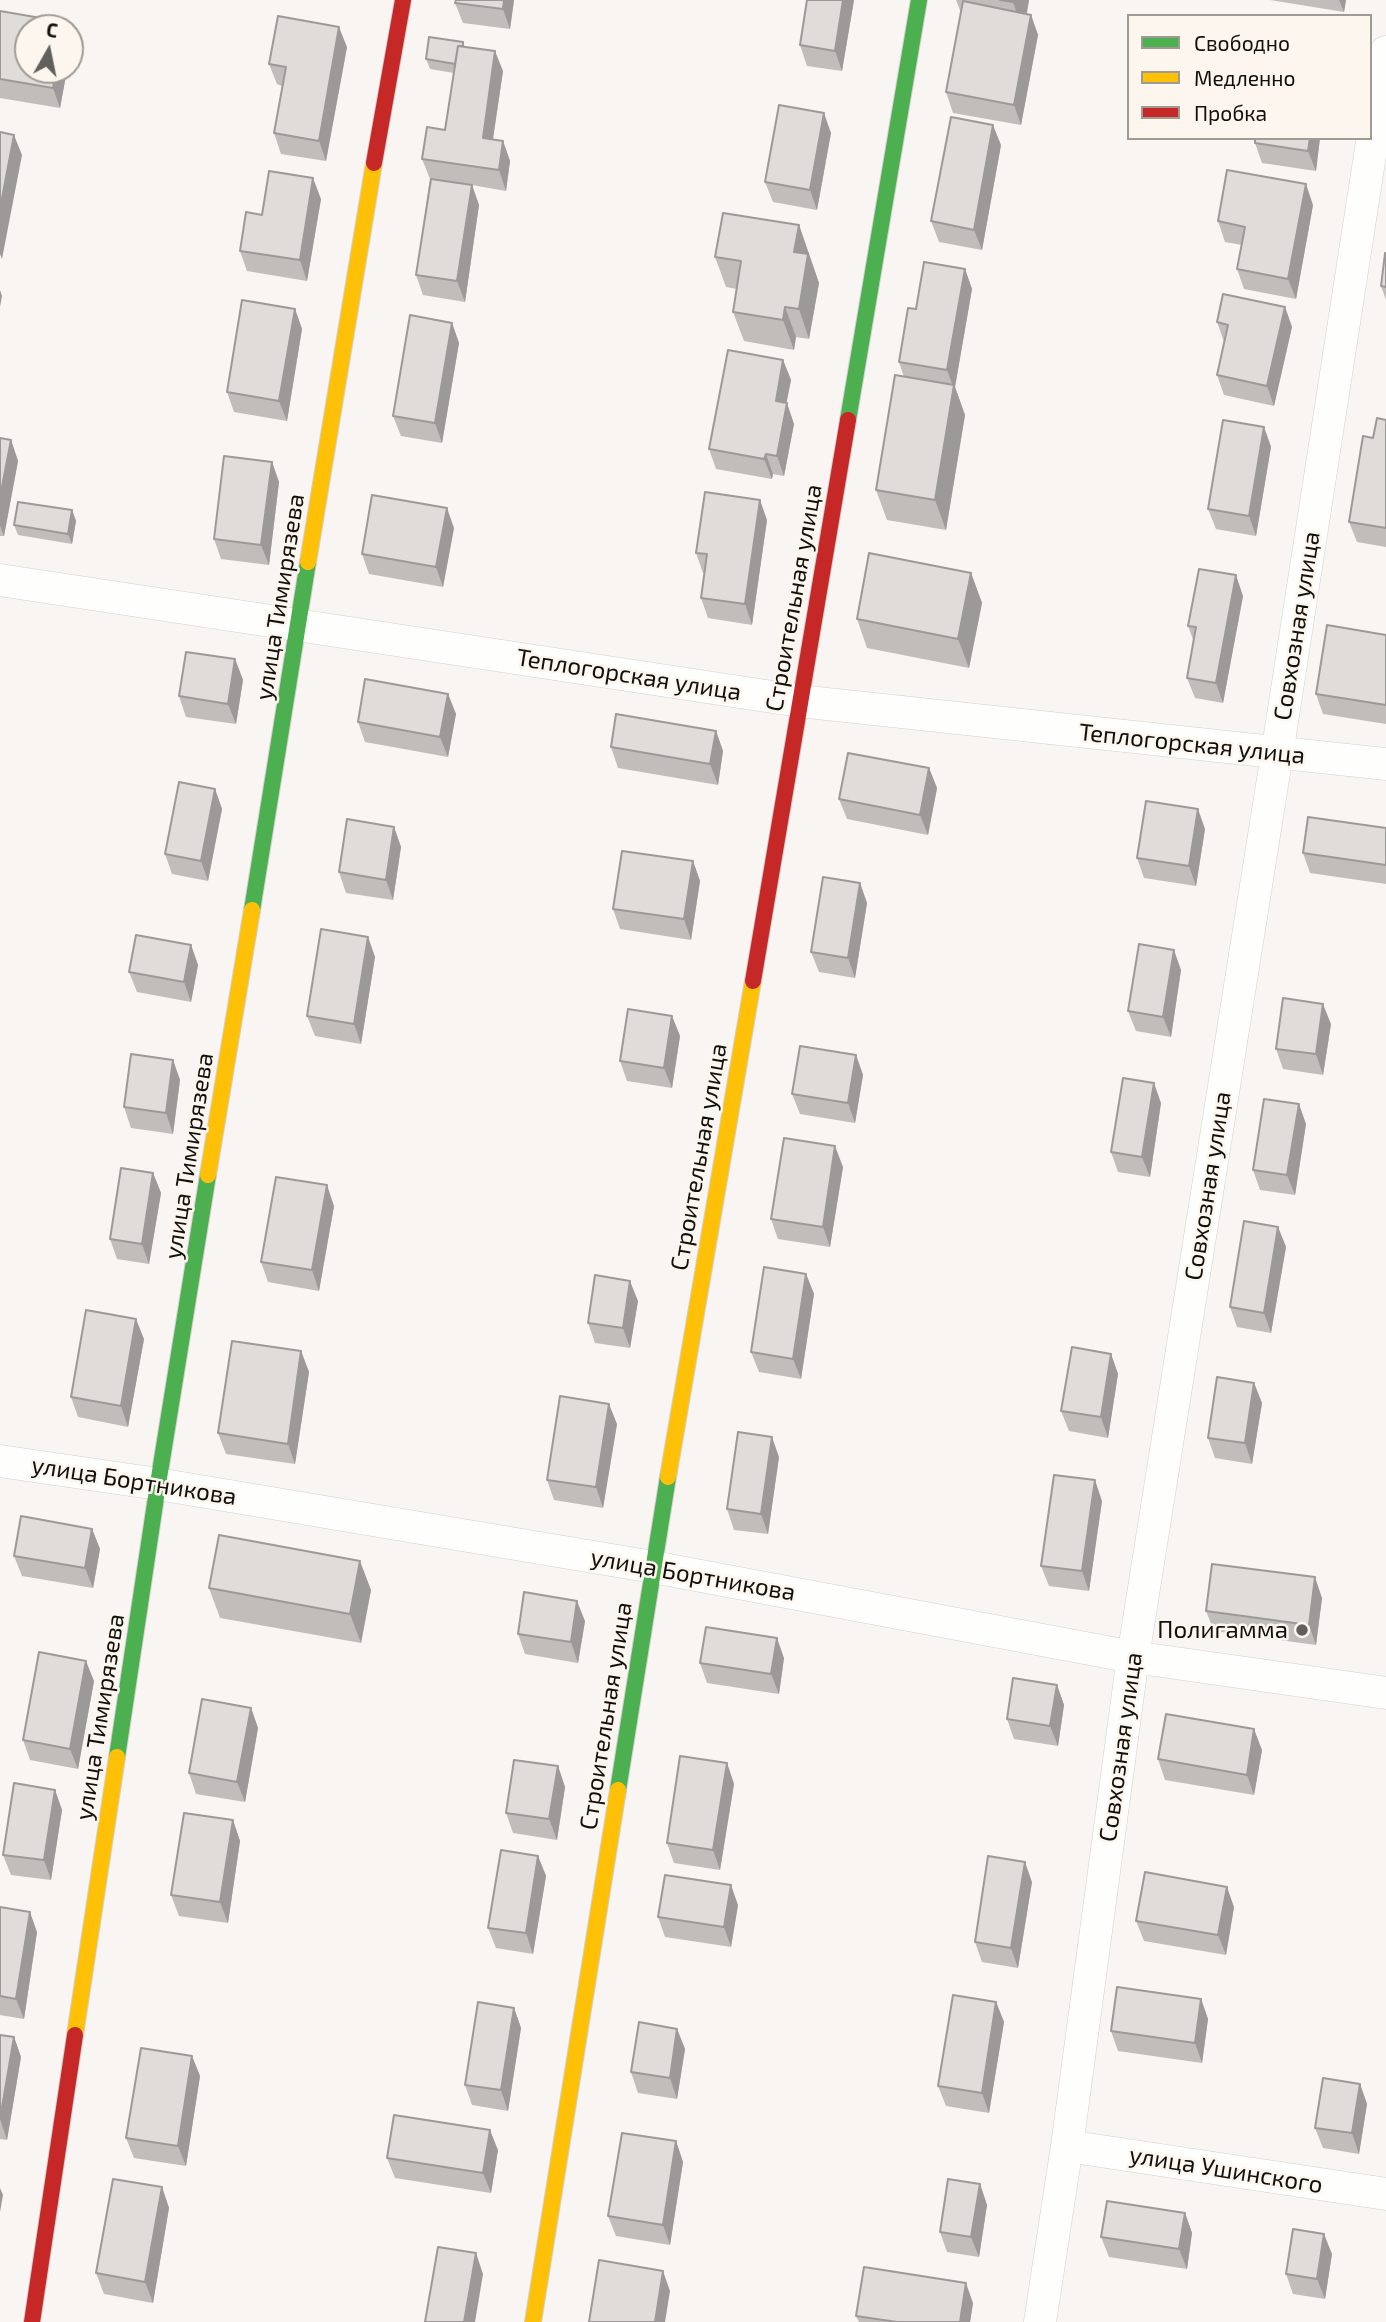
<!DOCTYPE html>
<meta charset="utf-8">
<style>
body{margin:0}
#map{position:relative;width:1386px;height:2322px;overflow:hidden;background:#f8f5f2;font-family:"Exo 2",sans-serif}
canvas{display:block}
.legend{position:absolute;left:1127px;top:14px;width:245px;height:126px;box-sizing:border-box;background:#fcf6ee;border:2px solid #9e9a94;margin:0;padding:9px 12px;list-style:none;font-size:21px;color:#12100d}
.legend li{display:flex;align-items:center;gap:14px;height:35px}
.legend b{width:35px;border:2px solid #9e9a94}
.north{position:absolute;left:14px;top:14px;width:70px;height:70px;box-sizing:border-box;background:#fcf6ee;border:2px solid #9e9a94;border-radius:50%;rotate:9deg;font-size:19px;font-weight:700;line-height:28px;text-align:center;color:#12100d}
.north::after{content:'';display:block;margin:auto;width:24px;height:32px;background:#62605d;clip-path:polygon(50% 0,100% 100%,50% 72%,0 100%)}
</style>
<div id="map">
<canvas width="1386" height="2322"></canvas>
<ul class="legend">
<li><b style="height:9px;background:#4caf50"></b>Свободно</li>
<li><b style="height:9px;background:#ffc107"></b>Медленно</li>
<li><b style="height:9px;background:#c62828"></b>Пробка</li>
</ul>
<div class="north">С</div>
</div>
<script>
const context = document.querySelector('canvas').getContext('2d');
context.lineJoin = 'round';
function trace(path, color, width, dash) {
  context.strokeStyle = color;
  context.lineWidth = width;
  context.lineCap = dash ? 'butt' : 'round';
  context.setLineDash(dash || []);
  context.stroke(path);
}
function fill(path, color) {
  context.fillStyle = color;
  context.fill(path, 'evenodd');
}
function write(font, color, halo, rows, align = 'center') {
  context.font = font + ' "Exo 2",sans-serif';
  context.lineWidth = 5;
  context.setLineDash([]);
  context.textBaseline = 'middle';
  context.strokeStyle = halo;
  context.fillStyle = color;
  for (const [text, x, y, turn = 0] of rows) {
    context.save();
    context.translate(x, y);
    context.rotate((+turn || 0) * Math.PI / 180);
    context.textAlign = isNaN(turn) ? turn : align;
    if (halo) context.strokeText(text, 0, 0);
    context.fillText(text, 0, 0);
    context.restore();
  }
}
const street = new Path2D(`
 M0,580L799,701L1386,764
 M0,1461L158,1484L653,1567L1133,1657L1386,1693
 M1067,2146L1386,2194
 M1040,2322L1067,2146L1133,1657L1277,754L1386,52`);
const fast = new Path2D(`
 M848,420L919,0
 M252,910L308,562
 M117,1757L158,1484L208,1175
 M618,1790L668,1477`);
const slow = new Path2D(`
 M308,562L374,163
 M208,1175L252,910
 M668,1477L753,981
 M75,2035L117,1757
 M533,2322L618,1790`);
const jam = new Path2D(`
 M374,163L403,0
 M753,981L848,420
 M32,2322L75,2035`);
const wall = new Path2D(`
 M514,0L510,29L463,23L455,3Z
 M854,0L842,71L807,66L800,45Z
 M956,0H1029L1027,14L1031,15L1038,35L1021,125L953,113L946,92L961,13Z
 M1270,0H1346L1344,12Z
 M0,11L28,70H67L60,108L0,98Z
 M463,42L465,47L503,71L493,140L503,141L510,161L506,191L472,185L479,205L465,302L423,295L416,275L430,179L422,159L445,130L454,73L430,69L426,59Z
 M347,47L326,161L281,154L274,133L282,86L277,84L269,64Z
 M831,133L817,210L773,202L765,182Z
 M1320,138L1316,171L1262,163L1255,143Z
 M1001,145L982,250L939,242L931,221Z
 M321,199L307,281L247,271L240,251L262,215Z
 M1313,205L1296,299L1244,289L1237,269L1242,245L1225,242L1218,221Z
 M799,225L819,283L809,339L796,337L794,350L744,341L733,312L737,289L726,287L715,257Z
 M1386,253V300L1381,286Z
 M965,269L972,289L955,387L965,415L946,530L887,520L876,490L904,377L899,362L916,309Z
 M1285,307L1292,327L1274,406L1224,395L1217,375L1224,342L1217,322Z
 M295,309L302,329L287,421L234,412L227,392Z
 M452,323L459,343L442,443L401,436L393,416Z
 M783,360L791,380L786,403L794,424L784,476L773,474L772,479L716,469L709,449Z
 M1386,420V547L1357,542L1349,522L1373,438Z
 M1264,427L1271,447L1256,536L1216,529L1208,509Z
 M0,438L11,440L18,461L4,536H0Z
 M272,462L279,482L269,565L221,559L214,539Z
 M72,510L76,521L72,544L18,535L14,525Z
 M767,520L752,625L708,618L701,598L704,573H703L696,553Z
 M454,528L443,587L369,574L362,554Z
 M971,573L982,603L969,668L867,648L857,619Z
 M1243,596L1223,703L1195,698L1187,678L1194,642L1188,626Z
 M1386,635V724L1323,714L1316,694Z
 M235,659L243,680L236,724L186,717L179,696Z
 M448,694L456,714L448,757L365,742L358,722Z
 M716,731L723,751L718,785L618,768L611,747Z
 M929,768L937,788L928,835L847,819L839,799Z
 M215,789L222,809L208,881L172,874L165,854Z
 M394,827L401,847L393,900L346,893L339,872Z
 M1386,828V884L1310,873L1303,853Z
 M1205,829L1196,886L1144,878L1137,858Z
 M693,861L700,881L691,940L620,929L613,909Z
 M860,883L867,903L855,978L819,972L811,952Z
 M368,937L375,957L361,1044L315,1036L307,1016Z
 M191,945L198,965L191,1002L137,992L129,972Z
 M1181,970L1171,1037L1136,1031L1128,1011Z
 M672,1016L680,1036L672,1088L627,1081L620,1061Z
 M1331,1024L1323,1075L1283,1069L1276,1049Z
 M856,1055L863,1075L855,1123L800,1114L792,1094Z
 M173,1060L180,1080L173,1134L131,1128L124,1107Z
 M1161,1103L1150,1177L1118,1172L1111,1152Z
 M1306,1124L1295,1195L1260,1190L1253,1170Z
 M843,1167L830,1247L778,1239L771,1219Z
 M153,1173L161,1193L149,1264L117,1259L110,1239Z
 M334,1206L319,1291L268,1282L261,1262Z
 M1278,1227L1286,1247L1271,1333L1237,1327L1230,1307Z
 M806,1274L814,1294L801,1379L759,1372L751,1352Z
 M638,1301L630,1348L595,1343L588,1323Z
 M144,1339L128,1427L78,1417L71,1397Z
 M301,1351L309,1372L295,1464L226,1454L218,1433Z
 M1111,1354L1118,1374L1108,1438L1069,1431L1061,1411Z
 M1254,1383L1262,1403L1252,1464L1215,1458L1208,1438Z
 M617,1424L603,1508L554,1500L547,1480Z
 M779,1457L768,1534L734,1530L727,1509Z
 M1102,1501L1089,1591L1049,1586L1041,1566Z
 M92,1529L100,1549L93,1588L22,1576L14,1556Z
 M209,1588L371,1590L361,1643L220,1618Z
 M1322,1598L1316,1645L1214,1631L1206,1611Z
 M585,1621L578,1663L525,1654L518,1634Z
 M784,1658L779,1694L707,1683L700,1663Z
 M94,1681L78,1769L30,1760L23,1740Z
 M1057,1685L1064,1705L1058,1746L1014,1739L1007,1719Z
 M251,1708L258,1728L245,1802L196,1794L189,1773Z
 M1262,1750L1254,1795L1165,1780L1158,1759Z
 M727,1763L734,1784L720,1870L674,1863L667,1843Z
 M558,1766L565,1787L557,1840L513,1833L506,1813Z
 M55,1790L62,1810L51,1880L11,1875L3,1855Z
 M233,1820L240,1841L228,1923L179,1916L171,1895Z
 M538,1856L546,1876L533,1954L496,1948L488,1928Z
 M1032,1882L1018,1968L982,1962L975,1942Z
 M738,1905L731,1947L665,1937L658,1917Z
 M0,1907L37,1932L24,2019L0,2015Z
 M1234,1907L1226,1955L1144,1941L1136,1921Z
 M1201,1999L1208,2019L1202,2063L1118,2051L1111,2031Z
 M996,2002L1004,2022L989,2113L946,2106L938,2086Z
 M514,2008L521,2028L508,2111L472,2105L465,2085Z
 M677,2029L685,2049L677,2099L638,2093L631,2072Z
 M0,2035L14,2037L21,2057L7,2140L0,2139Z
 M192,2056L200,2076L186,2166L134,2158L126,2138Z
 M1360,2084L1367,2104L1359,2154L1323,2148L1315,2128Z
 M676,2141L683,2162L670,2245L616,2236L608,2216Z
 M498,2150L491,2193L395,2178L387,2158Z
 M980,2184L987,2205L979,2257L947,2252L940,2232Z
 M162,2187L169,2208L153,2303L104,2294L96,2273Z
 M1185,2213L1192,2233L1187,2269L1109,2257L1101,2237Z
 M1332,2254L1325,2299L1293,2294L1286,2274Z
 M973,2303L970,2322H859L856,2316Z`);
const shadedWall = new Path2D(`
 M504,0H514L510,29L503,9Z
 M843,0H854L842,71L835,51Z
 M1013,0H1029L1023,32L1013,2Z
 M1339,0H1346L1344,12Z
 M1031,15L1038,35L1021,125L1014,105Z
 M339,27L347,47L326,161L319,141Z
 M495,51L503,71L490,158L483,138Z
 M56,70H67L60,108L53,88Z
 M824,113L831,133L817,210L810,190Z
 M993,125L1001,145L982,250L974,230Z
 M14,135L22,155L2,259L0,254V209Z
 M1310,138H1320L1316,171L1308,151Z
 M503,141L510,161L506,191L499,170Z
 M313,178L321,199L307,281L300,260Z
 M1306,184L1313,205L1296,299L1288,279Z
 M472,185L479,205L465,302L457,281Z
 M799,225L819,283L809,339L799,309L794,252Z
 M965,269L972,289L955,387L965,415L946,530L935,500L954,389L947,370Z
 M0,290L2,296L0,307Z
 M785,307L796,337L794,350L783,320Z
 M1285,307L1292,327L1274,406L1267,386Z
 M295,309L302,329L287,421L279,401Z
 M452,323L459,343L442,443L435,423Z
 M783,360L791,380L783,421L776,401Z
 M787,403L794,424L784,476L777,456Z
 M1264,427L1271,447L1256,536L1249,516Z
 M11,440L18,461L4,536L0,526V497Z
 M766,454L773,474L772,479L764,459Z
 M272,462L279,482L269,565L261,545Z
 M760,500L767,520L752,625L745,604Z
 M447,508L454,528L443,587L436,567Z
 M72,510L76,521L72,544L68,534Z
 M971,573L982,603L969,668L958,639Z
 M1236,575L1243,596L1223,703L1216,683Z
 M235,659L243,680L236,724L228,704Z
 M448,694L456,714L448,757L440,737Z
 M716,731L723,751L718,785L710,764Z
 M929,768L937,788L928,835L920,815Z
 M215,789L222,809L208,881L201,861Z
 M1198,809L1205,829L1196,886L1189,866Z
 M394,827L401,847L393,900L386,880Z
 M693,861L700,881L691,940L684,919Z
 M860,883L867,903L855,978L848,958Z
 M368,937L375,957L361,1044L354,1024Z
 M191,945L198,965L191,1002L184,982Z
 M1174,950L1181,970L1171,1037L1163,1017Z
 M1323,1004L1331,1024L1323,1075L1316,1054Z
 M672,1016L680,1036L672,1088L664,1068Z
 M856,1055L863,1075L855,1123L848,1103Z
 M173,1060L180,1080L173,1134L166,1113Z
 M1154,1083L1161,1103L1150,1177L1142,1157Z
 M1299,1104L1306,1124L1295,1195L1287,1175Z
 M835,1146L843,1167L830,1247L823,1227Z
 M153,1173L161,1193L149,1264L142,1244Z
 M327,1185L334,1206L319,1291L312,1270Z
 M1278,1227L1286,1247L1271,1333L1264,1313Z
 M806,1274L814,1294L801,1379L793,1359Z
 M630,1281L638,1301L630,1348L623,1328Z
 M136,1319L144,1339L128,1427L121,1406Z
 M301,1351L309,1372L295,1464L288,1444Z
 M1111,1354L1118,1374L1108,1438L1101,1417Z
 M1254,1383L1262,1403L1252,1464L1245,1443Z
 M609,1404L617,1424L603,1508L596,1487Z
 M772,1437L779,1457L768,1534L761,1514Z
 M1095,1480L1102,1501L1089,1591L1082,1571Z
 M92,1529L100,1549L93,1588L85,1568Z
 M360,1561L371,1590L361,1643L350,1614Z
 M1315,1577L1322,1598L1316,1645L1309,1625Z
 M577,1601L585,1621L578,1663L571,1642Z
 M777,1638L784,1658L779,1694L771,1674Z
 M86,1661L94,1681L78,1769L70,1749Z
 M1057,1685L1064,1705L1058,1746L1050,1726Z
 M251,1708L258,1728L245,1802L237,1782Z
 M1254,1729L1262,1750L1254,1795L1247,1775Z
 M727,1763L734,1784L720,1870L713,1850Z
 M558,1766L565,1787L557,1840L549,1819Z
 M55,1790L62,1810L51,1880L44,1860Z
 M233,1820L240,1841L228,1923L220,1902Z
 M538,1856L546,1876L533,1954L526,1933Z
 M1025,1862L1032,1882L1018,1968L1011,1948Z
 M731,1885L738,1905L731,1947L724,1927Z
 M1227,1887L1234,1907L1226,1955L1218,1935Z
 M30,1912L37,1932L24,2019L16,1999Z
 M1201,1999L1208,2019L1202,2063L1195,2043Z
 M996,2002L1004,2022L989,2113L982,2093Z
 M514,2008L521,2028L508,2111L501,2090Z
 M677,2029L685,2049L677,2099L670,2078Z
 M14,2037L21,2057L7,2140L0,2119Z
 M192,2056L200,2076L186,2166L178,2146Z
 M1360,2084L1367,2104L1359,2154L1352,2133Z
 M490,2130L498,2150L491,2193L483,2173Z
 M676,2141L683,2162L670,2245L663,2225Z
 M980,2184L987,2205L979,2257L971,2237Z
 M162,2187L169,2208L153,2303L145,2282Z
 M0,2188L3,2195L0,2212Z
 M1185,2213L1192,2233L1187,2269L1179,2249Z
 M1324,2234L1332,2254L1325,2299L1317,2279Z
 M476,2253L483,2274L475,2322H464Z
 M663,2271L670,2291L665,2322H655Z
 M966,2283L973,2303L970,2322H960Z`);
const building = new Path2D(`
 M456,0H504L503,9L455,3Z
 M807,0H843L835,51L800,45Z
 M1000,0H1013V2Z
 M963,1L1031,15L1014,105L946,92Z
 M0,11L64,22L63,28H28V70H56L53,88L0,79Z
 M278,16L339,27L319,141L274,133L286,67L269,64Z
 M429,37L463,42V46H458L455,64L426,59Z
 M458,46L495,51L483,138L503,141L499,170L422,159L427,127L445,130Z
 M779,105L824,113L810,190L765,182Z
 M951,117L993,125L974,230L931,221Z
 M0,132L14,135L0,209Z
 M1255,138H1310L1308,151L1255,143Z
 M1227,170L1306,184L1288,279L1237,269L1245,227L1218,221Z
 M269,171L313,178L300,260L240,251L246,212L262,215Z
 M431,179L472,185L457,281L416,275Z
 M723,213L799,225L794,252L808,254L799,309L785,307L783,320L733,312L741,261L715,257Z
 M1385,253H1386V287L1381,286Z
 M924,262L965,269L947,370L899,362L908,308L916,309Z
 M1223,294L1285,307L1267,386L1217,375L1228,325L1217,322Z
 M242,300L295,309L279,401L227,392Z
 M410,315L452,323L435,423L393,416Z
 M728,350L783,360L776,401L787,403L777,456L766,454L764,459L709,449Z
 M895,375L954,385L935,500L876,490Z
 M1377,418L1386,420V528L1349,522L1363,436L1373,438Z
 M1223,420L1264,427L1249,516L1208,509Z
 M0,438L11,440L0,497Z
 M224,456L272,462L261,545L214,539Z
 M705,492L760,500L745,604L701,598L707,554L696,553Z
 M372,495L447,508L436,567L362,554Z
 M18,502L72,510L68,534L14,525Z
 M869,553L971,573L958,639L857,619Z
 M1199,569L1236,575L1216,683L1187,678L1196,627L1188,626Z
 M1327,625L1386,635V705L1316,694Z
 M186,652L235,659L228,704L179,696Z
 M365,679L448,694L440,737L358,722Z
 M616,714L716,731L710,764L611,747Z
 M848,753L929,768L920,815L839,799Z
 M179,782L215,789L201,861L165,854Z
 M1146,801L1198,809L1189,866L1137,858Z
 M1308,817L1386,828V865L1303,853Z
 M347,819L394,827L386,880L339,872Z
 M622,851L693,861L684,919L613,909Z
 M823,877L860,883L848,958L811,952Z
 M321,929L368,937L354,1024L307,1016Z
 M136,935L191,945L184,982L129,972Z
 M1139,944L1174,950L1163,1017L1128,1011Z
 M1283,998L1323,1004L1316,1054L1276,1049Z
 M628,1009L672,1016L664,1068L620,1061Z
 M800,1046L856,1055L848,1103L792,1094Z
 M131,1054L173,1060L166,1113L124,1107Z
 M1123,1078L1154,1083L1142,1157L1111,1152Z
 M1264,1099L1299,1104L1287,1175L1253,1170Z
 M784,1138L835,1146L823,1227L771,1219Z
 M121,1168L153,1173L142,1244L110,1239Z
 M276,1177L327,1185L312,1270L261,1262Z
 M1244,1221L1278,1227L1264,1313L1230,1307Z
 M764,1267L806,1274L793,1359L751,1352Z
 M595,1275L630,1281L623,1328L588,1323Z
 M86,1310L136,1319L121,1406L71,1397Z
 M232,1341L301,1351L288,1444L218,1433Z
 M1072,1347L1111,1354L1101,1417L1061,1411Z
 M1217,1377L1254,1383L1245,1443L1208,1438Z
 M560,1396L609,1404L596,1487L547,1480Z
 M738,1432L772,1437L761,1514L727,1509Z
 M1054,1475L1095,1480L1082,1571L1041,1566Z
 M21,1516L92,1529L85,1568L14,1556Z
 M219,1535L360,1561L350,1614L209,1588Z
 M1212,1564L1315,1577L1309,1625L1206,1611Z
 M524,1592L577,1601L571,1642L518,1634Z
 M706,1627L777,1638L771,1674L700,1663Z
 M39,1652L86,1661L70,1749L23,1740Z
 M1013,1678L1057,1685L1050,1726L1007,1719Z
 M202,1699L251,1708L237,1782L189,1773Z
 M1166,1714L1254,1729L1247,1775L1158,1759Z
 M680,1756L727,1763L713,1850L667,1843Z
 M514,1760L558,1766L549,1819L506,1813Z
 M14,1783L55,1790L44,1860L3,1855Z
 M184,1813L233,1820L220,1902L171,1895Z
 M501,1850L538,1856L526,1933L488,1928Z
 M988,1856L1025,1862L1011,1948L975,1942Z
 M1145,1872L1227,1887L1218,1935L1136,1921Z
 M665,1875L731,1885L724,1927L658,1917Z
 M0,1907L30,1912L16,1999L0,1996Z
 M1117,1987L1201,1999L1195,2043L1111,2031Z
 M953,1995L996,2002L982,2093L938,2086Z
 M478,2002L514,2008L501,2090L465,2085Z
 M639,2022L677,2029L670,2078L631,2072Z
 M0,2035L14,2037L0,2119Z
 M141,2048L192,2056L178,2146L126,2138Z
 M1323,2078L1360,2084L1352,2133L1315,2128Z
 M394,2115L490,2130L483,2173L387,2158Z
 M622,2133L676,2141L663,2225L608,2216Z
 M113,2179L162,2187L145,2282L96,2273Z
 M948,2179L980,2184L971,2237L940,2232Z
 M1107,2201L1185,2213L1179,2249L1101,2237Z
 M1293,2229L1324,2234L1317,2279L1286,2274Z
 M438,2247L476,2253L464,2322H425Z
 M599,2260L663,2271L655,2322H589Z
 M864,2267L966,2283L960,2322H897L856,2316Z`);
const markers = [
 [1302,1630,7,"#62605d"]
];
const streetNames = [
 ["улица Тимирязева",280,597,-81],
 ["Строительная улица",794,598,-80],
 ["Совхозная улица",1297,626,-81],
 ["Теплогорская улица",629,675,9],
 ["Теплогорская улица",1192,744,6],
 ["улица Тимирязева",189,1156,-81],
 ["Строительная улица",699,1157,-80],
 ["Совхозная улица",1208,1186,-81],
 ["улица Бортникова",134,1481,9],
 ["улица Бортникова",693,1575,10],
 ["Строительная улица",606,1716,-81],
 ["улица Тимирязева",100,1717,-81],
 ["Совхозная улица",1121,1747,-82],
 ["улица Ушинского",1226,2170,9]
];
const poiNames = [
 ["Полигамма",1288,1630]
];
trace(street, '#d2cfcd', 33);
trace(fast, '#d2cfcd', 18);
trace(slow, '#d2cfcd', 18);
trace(jam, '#d2cfcd', 18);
trace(street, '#fefefd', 32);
trace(fast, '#4caf50', 16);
trace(slow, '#ffc107', 16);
trace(jam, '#c62828', 16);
fill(wall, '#c0bdbb');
fill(shadedWall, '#9c9a98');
fill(building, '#dfdcd9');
trace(building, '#9c9a98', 2);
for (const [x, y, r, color] of markers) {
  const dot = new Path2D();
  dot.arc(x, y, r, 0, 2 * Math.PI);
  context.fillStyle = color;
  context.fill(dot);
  trace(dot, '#fcf6ee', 2.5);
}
write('24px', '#12100d', '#fcf6ee', streetNames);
write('24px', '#12100d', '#fcf6ee', poiNames, 'right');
</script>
